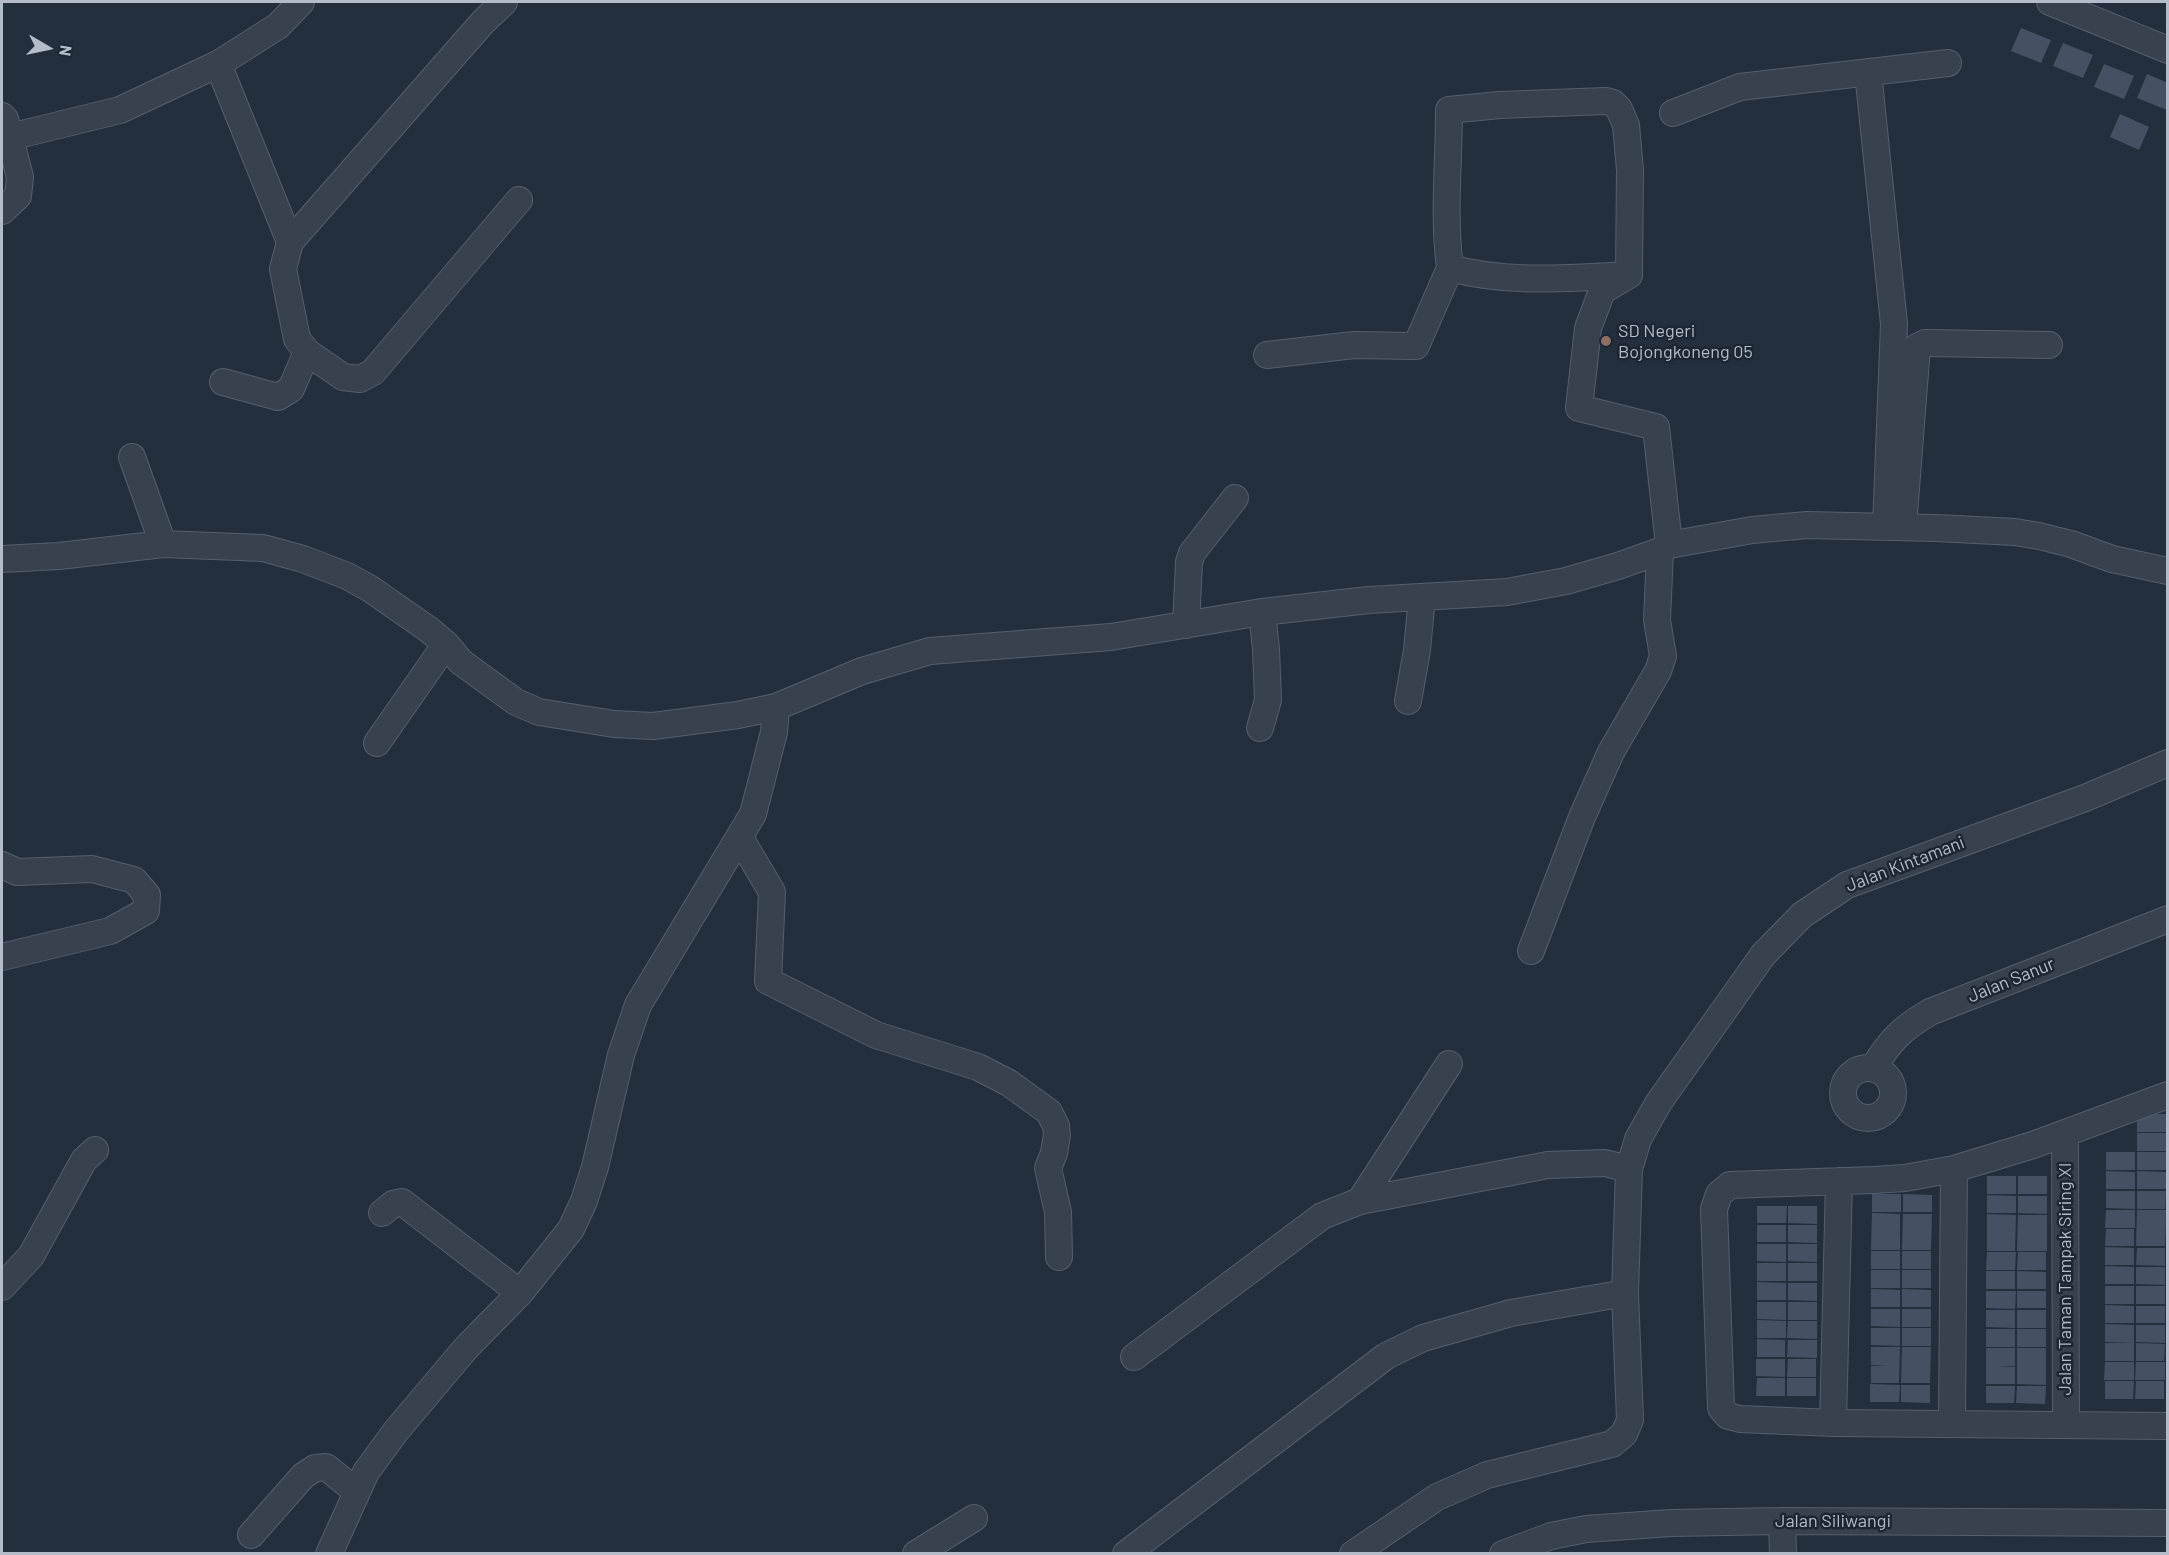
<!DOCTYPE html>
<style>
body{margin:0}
#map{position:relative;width:2169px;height:1555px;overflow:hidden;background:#242f3e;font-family:Barlow,sans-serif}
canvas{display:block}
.frame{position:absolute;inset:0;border:3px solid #b4bcc9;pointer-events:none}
.north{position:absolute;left:18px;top:18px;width:60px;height:60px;-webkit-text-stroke:4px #1d2633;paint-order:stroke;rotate:99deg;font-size:16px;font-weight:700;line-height:24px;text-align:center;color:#b4bcc9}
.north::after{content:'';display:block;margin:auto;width:21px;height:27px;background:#b4bcc9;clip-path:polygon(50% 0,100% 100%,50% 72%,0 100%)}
</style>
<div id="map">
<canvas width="2169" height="1555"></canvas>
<div class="frame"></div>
<div class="north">N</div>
</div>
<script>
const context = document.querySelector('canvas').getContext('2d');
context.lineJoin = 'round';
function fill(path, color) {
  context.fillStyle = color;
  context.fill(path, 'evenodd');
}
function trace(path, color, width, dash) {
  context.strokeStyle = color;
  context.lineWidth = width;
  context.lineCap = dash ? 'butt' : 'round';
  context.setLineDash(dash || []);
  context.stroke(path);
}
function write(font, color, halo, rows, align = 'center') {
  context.font = font + ' Barlow,sans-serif';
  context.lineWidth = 5;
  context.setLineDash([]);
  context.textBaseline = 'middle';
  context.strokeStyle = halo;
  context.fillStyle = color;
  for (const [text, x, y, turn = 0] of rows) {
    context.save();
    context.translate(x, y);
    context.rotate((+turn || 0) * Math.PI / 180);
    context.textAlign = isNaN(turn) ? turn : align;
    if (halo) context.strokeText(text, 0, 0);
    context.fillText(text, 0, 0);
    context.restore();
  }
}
const building = new Path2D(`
 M2021,28L2051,40L2041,63L2011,51Z
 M2063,43L2093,55L2083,78L2053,66Z
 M2104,64L2134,76L2124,99L2094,87Z
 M2147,74L2168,83L2167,110L2137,98Z
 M2120,114L2149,127L2139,150L2110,137Z
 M2137,1114H2166V1132H2137Z
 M2137,1133H2166V1151H2137Z
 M2106,1152H2135V1170H2106Z
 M2137,1152H2166V1170H2137Z
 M2106,1171L2135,1172V1189H2106Z
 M2137,1171L2166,1172V1189H2137Z
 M1987,1176H2016V1194H1987Z
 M2018,1176H2047V1194H2018Z
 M2106,1191H2135V1209L2106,1208Z
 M2137,1191H2166L2165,1209H2137Z
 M1872,1194H1901V1212H1872Z
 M1903,1194L1932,1195V1212H1903Z
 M1987,1195L2016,1196V1213H1987Z
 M2018,1196H2047V1214L2018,1213Z
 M1757,1206H1787L1786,1223H1757Z
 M1788,1206H1817V1224L1788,1223Z
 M2106,1210H2135V1228H2105Z
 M2137,1210H2166L2165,1246H2136Z
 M1872,1213L1900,1214V1250H1871Z
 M1903,1214H1932L1931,1250H1902Z
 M1987,1214L2016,1215L2015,1251H1987Z
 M2018,1215H2047V1251H2017Z
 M1757,1225H1786V1242H1757Z
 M1788,1225H1817V1243L1788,1242Z
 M2106,1229H2134V1246H2105Z
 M1757,1244H1786V1262L1757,1261Z
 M1788,1244H1817V1262L1788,1261Z
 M2105,1247L2134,1248V1265H2105Z
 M2137,1248H2165V1266L2136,1265Z
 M1871,1251H1900V1269H1871Z
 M1902,1251H1931V1269H1902Z
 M1987,1252H2016L2015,1270H1986Z
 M2018,1252H2046V1270H2017Z
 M1757,1263H1786V1281H1757Z
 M1788,1263H1817V1281H1788Z
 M2105,1266L2134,1267V1284H2105Z
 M2136,1267H2165V1285L2136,1284Z
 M1871,1270H1900V1288H1871Z
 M1902,1270H1931V1288H1902Z
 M1986,1271H2015V1289H1986Z
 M2017,1271L2046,1272V1289H2017Z
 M1757,1282L1786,1283V1300H1757Z
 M1788,1283H1817V1301L1788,1300Z
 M2105,1286H2134V1304H2105Z
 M2136,1286H2165V1304H2136Z
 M1871,1289L1900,1290V1307H1871Z
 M1902,1289L1931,1290V1307H1902Z
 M1986,1291H2016L2015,1309L1986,1308Z
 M2017,1291H2046V1308H2017Z
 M1757,1302H1786V1320L1757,1319Z
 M1788,1302H1817V1320H1788Z
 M2105,1305L2134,1306V1323H2105Z
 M2136,1306H2165V1323H2136Z
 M1871,1309H1900V1327L1871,1326Z
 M1902,1309H1931V1327H1902Z
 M1986,1310H2015V1328L1986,1327Z
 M2017,1310H2046V1328H2017Z
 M1757,1320L1786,1321V1338H1757Z
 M1788,1321H1817V1339L1787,1338Z
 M2105,1324L2134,1325V1343L2105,1342Z
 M2136,1325H2165V1343L2136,1342Z
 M1871,1328H1900V1346L1871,1345Z
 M1902,1328H1931V1346H1902Z
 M1986,1329H2015V1347H1986Z
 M2017,1329H2046V1347H2017Z
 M1757,1339L1785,1340V1357H1757Z
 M1788,1340H1817V1358L1787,1357Z
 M2105,1343H2134V1361H2105Z
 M2136,1343L2165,1344L2164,1361H2136Z
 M1871,1347H1900L1899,1383H1871V1366L1887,1365H1871Z
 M1902,1347H1931L1930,1383H1901Z
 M1986,1348H2015V1366L1997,1367H2015V1384H1986Z
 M2017,1348H2046V1385L2017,1384Z
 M1756,1359H1785V1377L1756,1376Z
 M1788,1359H1816V1377H1787Z
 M2105,1362H2134V1380H2104Z
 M2136,1362H2165V1380H2135Z
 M1757,1378H1785V1396H1756Z
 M1787,1378H1816V1396H1787Z
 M2105,1381H2134L2133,1399H2105Z
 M2136,1381H2164V1399H2135Z
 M1870,1384L1900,1385L1899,1402H1870Z
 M1901,1385H1930V1403L1901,1402Z
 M1986,1386H2015L2014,1403H1986Z
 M2017,1386H2046L2045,1404L2016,1403Z`);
const minor = new Path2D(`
 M504,2L483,22L290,242L283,269L297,339L307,352L343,377L360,379L373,372L519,200
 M2050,2L2168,50
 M218,64L290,242
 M1868,72L1894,324L1886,526
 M1606,101L1613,103L1619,109L1626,125L1630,170L1629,275C1569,278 1508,284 1450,268C1443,216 1449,163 1449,110L1499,105Z
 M1673,113L1740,87L1948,63
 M2,116L5,119L20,177L18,196L2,211
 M10,137L120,110L218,64L278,26L301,2
 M1629,275L1602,291L1588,328L1579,408L1656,427L1669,545
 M1267,355L1354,345L1416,346L1450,268
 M223,382L278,397L291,389L307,352
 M132,457L163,544
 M1903,527L1917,347L1925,343L2049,345
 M2,559L59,556L163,544L263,548L303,559L347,576L369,588L428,629L446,644L461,662L516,702L539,712L614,724L653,726L738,715L776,707L862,671L930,651L1111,637L1262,612L1369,600L1507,592L1566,581L1618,566L1660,551L1669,545L1752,530L1807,525L1936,528L2015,532L2039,536L2071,544L2112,559L2168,571
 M1186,625L1189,562L1192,553L1235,498
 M1408,701L1417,650L1422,597
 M1260,728L1268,700L1266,649L1262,612
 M377,743L446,644
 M740,838L772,892L768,981L876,1035L978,1067L1009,1083L1049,1112L1056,1126L1057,1135L1054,1153L1048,1168L1058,1212L1059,1257
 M2,865L17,872L92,869L134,880L147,895L146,911L110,931L2,957
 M1531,951L1582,817L1611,752L1658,671L1663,656L1657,620L1660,551
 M1873,1068C1891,1040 1901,1029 1930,1012L2168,919
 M1843 1093a25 25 0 1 1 50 0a25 25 0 1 1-50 0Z
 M2168,1095L2033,1145L1954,1169L1905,1178L1874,1180L1730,1185L1719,1194L1714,1209L1721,1408L1728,1416L1740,1419L1833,1423L2168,1426
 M2065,1133L2066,1425
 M1360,1201L1449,1064
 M382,1213L393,1204L402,1202L520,1293
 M2,1287L31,1256L84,1160L95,1150
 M1134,1357L1322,1216L1360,1201L1548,1165L1605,1163L1629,1169
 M1833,1423L1839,1181
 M1952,1424L1954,1169
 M1782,1521L1783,1554
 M251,1535L303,1476L315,1468L326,1467L356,1491
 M329,1554L366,1472L396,1431L466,1348L520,1293L571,1229L584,1201L595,1167L621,1055L638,1005L753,814L774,732L776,707
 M916,1554L974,1518
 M1126,1554L1386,1356L1423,1338L1511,1313L1625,1293
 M1353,1554L1437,1497L1487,1475L1612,1444L1624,1434L1630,1420L1625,1293L1629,1169L1638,1139L1659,1102L1763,955L1802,915L1847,885L2085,798L2168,763
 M1503,1554L1551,1536L1586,1529L1671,1523L1782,1521L2168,1523`);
const markers = [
 [1606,341,6,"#8d6e63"]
];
const poiNames = [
 ["SD Negeri",1618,331],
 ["Bojongkoneng 05",1618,352]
];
const streetNames = [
 ["Jalan Kintamani",1905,864,-21],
 ["Jalan Sanur",2011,980,-22],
 ["Jalan Taman Tampak Siring XI",2065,1279,-90],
 ["Jalan Siliwangi",1833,1521]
];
fill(building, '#455162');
trace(minor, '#565f6c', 28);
trace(minor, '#38414e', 26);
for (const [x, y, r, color] of markers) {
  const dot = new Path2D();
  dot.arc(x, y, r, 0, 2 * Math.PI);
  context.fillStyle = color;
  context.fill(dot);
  trace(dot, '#1d2633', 2);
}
write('18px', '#b4bcc9', '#1d2633', poiNames, 'left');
write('18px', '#b4bcc9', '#1d2633', streetNames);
</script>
